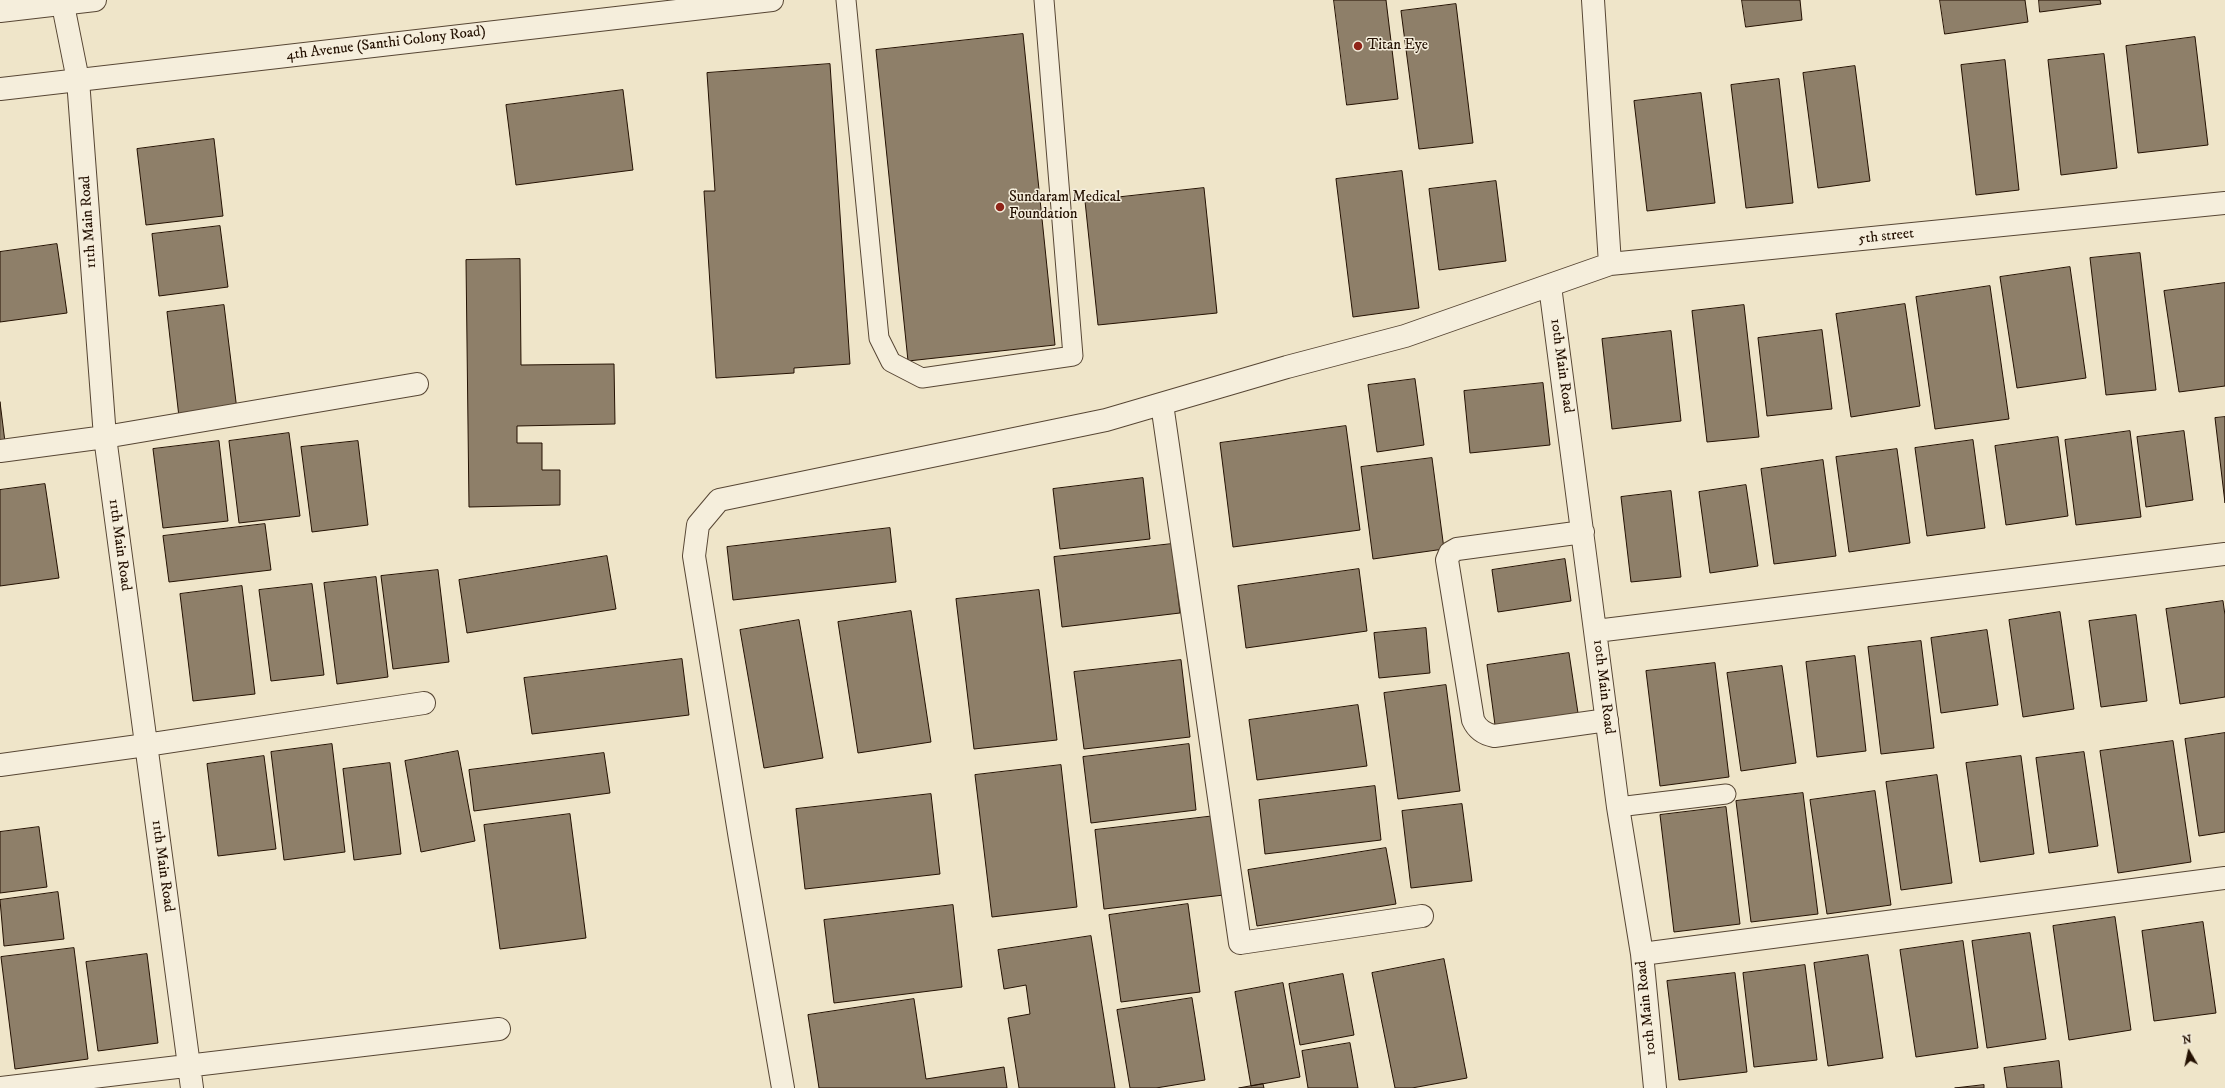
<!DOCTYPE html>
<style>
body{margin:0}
#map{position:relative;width:2225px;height:1088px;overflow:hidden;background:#efe5c9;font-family:"IM FELL DW Pica",serif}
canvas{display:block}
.north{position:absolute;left:2169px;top:1032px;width:40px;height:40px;-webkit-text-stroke:3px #f5eedc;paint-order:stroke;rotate:351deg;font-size:11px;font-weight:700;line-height:16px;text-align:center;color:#241102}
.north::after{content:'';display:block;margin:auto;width:14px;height:18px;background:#241102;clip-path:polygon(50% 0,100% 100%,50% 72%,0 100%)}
</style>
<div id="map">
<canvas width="2225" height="1088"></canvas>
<div class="north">N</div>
</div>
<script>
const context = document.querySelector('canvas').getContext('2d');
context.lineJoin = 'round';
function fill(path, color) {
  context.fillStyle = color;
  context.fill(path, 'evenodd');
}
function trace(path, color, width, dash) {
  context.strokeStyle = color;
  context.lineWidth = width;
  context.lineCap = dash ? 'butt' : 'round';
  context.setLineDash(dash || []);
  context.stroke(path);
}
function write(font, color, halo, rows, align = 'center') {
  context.font = font + ' "IM FELL DW Pica",serif';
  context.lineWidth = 3;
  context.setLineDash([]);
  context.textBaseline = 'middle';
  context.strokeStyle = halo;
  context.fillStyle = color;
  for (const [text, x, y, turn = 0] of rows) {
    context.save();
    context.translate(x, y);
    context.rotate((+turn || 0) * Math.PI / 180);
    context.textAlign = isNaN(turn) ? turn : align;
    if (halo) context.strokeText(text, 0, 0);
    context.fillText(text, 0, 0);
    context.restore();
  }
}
const building = new Path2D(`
 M1334,0H1386L1398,99L1347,105Z
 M1742,0H1800L1802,20L1746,27Z
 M1940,0H2025L2028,22L1945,34Z
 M2039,0H2100L2101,4L2040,12Z
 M1456,4L1473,143L1419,149L1401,11Z
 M1023,34L1055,345L908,361L876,50Z
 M2195,37L2208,145L2138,153L2126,46Z
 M2104,54L2117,168L2061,175L2048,60Z
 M2005,60L2019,190L1976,195L1961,65Z
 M830,64L850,364L794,368V373L716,378L704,191H715L707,73Z
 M1855,66L1870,181L1818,188L1803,73Z
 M1779,79L1793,203L1746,208L1731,85Z
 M623,90L633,170L516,185L506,105Z
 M1701,93L1715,203L1647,211L1634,101Z
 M214,139L223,216L146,225L137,149Z
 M1402,171L1419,308L1353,317L1336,179Z
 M1496,181L1506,261L1439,270L1429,189Z
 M1204,188L1217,313L1098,325L1085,201Z
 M220,226L228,287L159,296L152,234Z
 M57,244L67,313L0,322V252Z
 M2140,253L2156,390L2106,395L2090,258Z
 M520,259L521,365L614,364L615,424L517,426V443H542V470H560V505L469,507L466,260Z
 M2070,267L2086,378L2017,388L2000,277Z
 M2225,283V386L2179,392L2164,291Z
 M1990,286L2009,419L1935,429L1916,297Z
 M1905,304L1920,406L1851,417L1836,314Z
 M224,305L237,410L179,417L167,312Z
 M1744,305L1759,437L1707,442L1692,311Z
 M1822,330L1832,409L1767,416L1758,338Z
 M1671,331L1681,421L1612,429L1602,339Z
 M1415,379L1424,445L1377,452L1368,385Z
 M1543,383L1550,445L1470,453L1464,391Z
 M0,402L5,442H0Z
 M2225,417V503L2215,418Z
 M1346,426L1360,530L1233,547L1220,443Z
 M2130,431L2141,517L2076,525L2065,440Z
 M2184,431L2193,500L2146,507L2137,437Z
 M289,433L300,516L239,523L229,441Z
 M2058,437L2068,516L2006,525L1995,446Z
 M1973,440L1985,528L1927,536L1915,448Z
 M219,441L228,521L163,528L153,449Z
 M358,441L368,525L312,532L301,447Z
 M1897,449L1910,543L1849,552L1836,457Z
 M1432,458L1444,549L1373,559L1361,467Z
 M1823,460L1836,556L1774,564L1761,469Z
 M1143,478L1150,539L1060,549L1053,489Z
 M45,484L59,578L0,586V490Z
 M1746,485L1758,566L1710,573L1699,492Z
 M1671,491L1681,577L1631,582L1621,497Z
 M265,524L271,570L169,582L163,536Z
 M890,528L896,582L733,600L727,547Z
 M1172,544L1180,613L1062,627L1054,557Z
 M607,556L616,609L467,633L459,580Z
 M1565,559L1571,601L1498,612L1492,570Z
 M1359,569L1367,631L1246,648L1238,586Z
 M438,570L449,662L393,669L381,576Z
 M376,577L388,677L337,684L324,583Z
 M312,584L324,675L271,681L259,590Z
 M242,586L255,694L193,701L180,594Z
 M1039,590L1057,740L974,749L956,599Z
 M2223,601L2225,615V697L2180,704L2166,609Z
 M911,611L931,742L858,753L838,622Z
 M2060,612L2074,709L2023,717L2009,620Z
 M2136,615L2147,701L2101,707L2089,621Z
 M799,620L823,758L764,768L740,630Z
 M1426,628L1430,673L1379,678L1374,633Z
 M1987,630L1998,705L1941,713L1931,638Z
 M1921,641L1934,748L1881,754L1868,647Z
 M1569,653L1578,713L1495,725L1487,665Z
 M1855,656L1866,751L1817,757L1806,662Z
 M682,659L689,715L532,734L524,678Z
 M1181,660L1190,737L1084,749L1074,672Z
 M1715,663L1729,777L1660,786L1646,671Z
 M1782,666L1796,763L1741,771L1727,673Z
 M1446,685L1460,791L1398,799L1384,693Z
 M1358,705L1367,766L1257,780L1249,720Z
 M2225,733V832L2199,836L2185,739Z
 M2173,741L2191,862L2118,873L2100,751Z
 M332,744L345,852L284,860L271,752Z
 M1189,744L1196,810L1091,823L1083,757Z
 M458,751L475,841L421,852L405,761Z
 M2084,752L2098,846L2049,853L2036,758Z
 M604,753L610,793L474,811L469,770Z
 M264,756L276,849L218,856L207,764Z
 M2021,756L2034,854L1980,862L1966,763Z
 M390,763L401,854L354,860L343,769Z
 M1061,765L1077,907L992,917L975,775Z
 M1937,775L1952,883L1901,890L1886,782Z
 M1375,786L1381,840L1265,854L1259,800Z
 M1875,791L1891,905L1827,914L1810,800Z
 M1803,793L1818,914L1751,922L1736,801Z
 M931,794L940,874L805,889L796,809Z
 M1462,804L1472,881L1411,888L1402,811Z
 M1726,807L1740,924L1674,932L1660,815Z
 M570,814L586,938L500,949L484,825Z
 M1215,816L1224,895L1104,909L1095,830Z
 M39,827L47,887L0,893V832Z
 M1386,848L1396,904L1257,926L1248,870Z
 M58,892L64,939L4,946L0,900Z
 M1188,904L1200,992L1121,1002L1109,915Z
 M953,905L962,987L834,1003L824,920Z
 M2115,917L2131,1030L2069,1040L2053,926Z
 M2203,922L2216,1013L2154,1021L2142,931Z
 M2030,933L2046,1039L1987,1048L1972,941Z
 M1091,936L1115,1088H1019L1008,1018L1030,1014L1026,985L1004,989L998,950Z
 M1963,941L1978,1048L1916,1057L1900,950Z
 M74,948L88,1059L15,1069L1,957Z
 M147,954L158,1043L98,1051L86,962Z
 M1868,955L1883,1058L1828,1066L1814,963Z
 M1444,959L1467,1078L1412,1088H1395L1372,973Z
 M1805,965L1817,1060L1754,1067L1743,973Z
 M1735,973L1747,1072L1679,1080L1667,981Z
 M1343,974L1354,1035L1300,1045L1289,984Z
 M1283,983L1300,1077L1251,1086L1235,992Z
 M1192,998L1205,1080L1156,1088H1130L1117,1010Z
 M914,999L926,1079L1004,1067L1007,1088H819L808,1015Z
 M1350,1043L1358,1088H1308L1302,1051Z
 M2059,1061L2062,1088H2007L2004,1068Z
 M1263,1084L1264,1088H1239Z
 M1984,1085V1088H1955Z`);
const service = new Path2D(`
 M846,0L879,338L891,362L922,378L1073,356L1044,0
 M1618,807L1726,794`);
const minor = new Path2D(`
 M62,0L78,80L105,437L192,1088
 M1593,0L1610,264
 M1550,286L1618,807L1642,954L1655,1088
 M1162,404L1240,943L1422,916
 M0,451L105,437L417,384
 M1583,532L1457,549L1450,553L1447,560L1473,720C1477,729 1484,734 1494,736L1607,720
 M1596,631L2225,554
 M0,765L146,745L424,703
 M1642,954L2225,878
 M0,1088L499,1029
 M783,1088L740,839L694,556L698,525L719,500L1106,420L1287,367L1405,336L1610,264L2225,203`);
const tertiary = new Path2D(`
 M0,11L95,0
 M0,89L772,0`);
const markers = [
 [1358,46,5,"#8f2418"],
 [1000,207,5,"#8f2418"]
];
const streetNames = [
 ["4th Avenue (Santhi Colony Road)",386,44,-7],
 ["11th Main Road",89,222,-94],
 ["5th street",1886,237,-6],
 ["10th Main Road",1561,366,82],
 ["11th Main Road",119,545,82],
 ["10th Main Road",1603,687,83],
 ["11th Main Road",162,866,82],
 ["10th Main Road",1647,1008,-96]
];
const poiNames = [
 ["Titan Eye",1367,46],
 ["Sundaram Medical",1009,198],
 ["Foundation",1009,215]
];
fill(building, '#8e7f69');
trace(building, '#241102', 1);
trace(service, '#574634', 21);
trace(minor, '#574634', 24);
trace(tertiary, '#574634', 24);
trace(service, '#f5eedc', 19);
trace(minor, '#f5eedc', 22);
trace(tertiary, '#f5eedc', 22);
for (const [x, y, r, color] of markers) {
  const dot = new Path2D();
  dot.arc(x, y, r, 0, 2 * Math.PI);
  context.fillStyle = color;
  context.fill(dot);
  trace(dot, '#f5eedc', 1.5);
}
write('15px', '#241102', '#f5eedc', streetNames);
write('15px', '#241102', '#f5eedc', poiNames, 'left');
</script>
